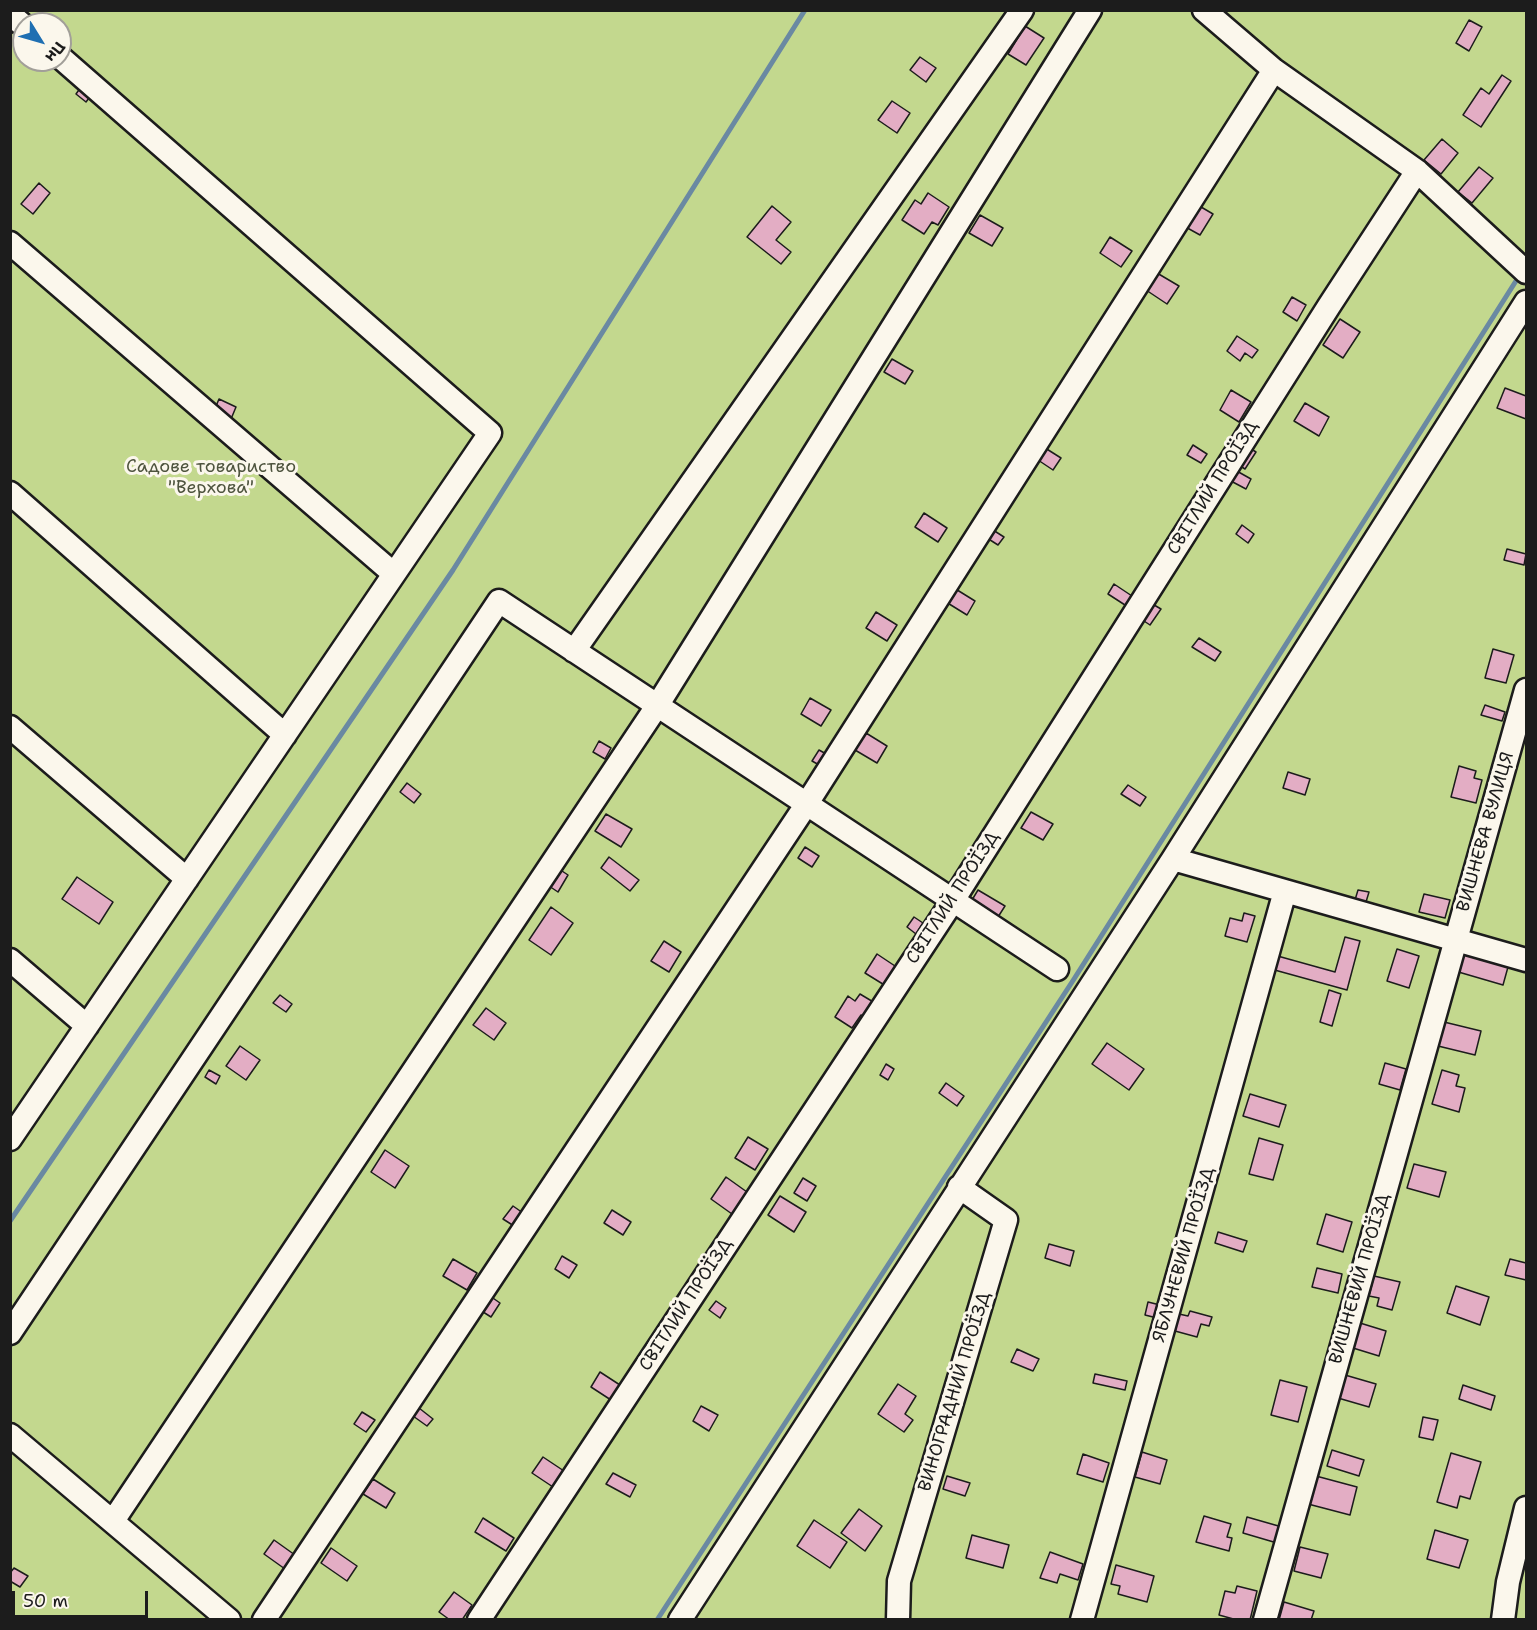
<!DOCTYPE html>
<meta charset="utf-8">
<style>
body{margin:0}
#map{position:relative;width:1537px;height:1630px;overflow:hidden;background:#fbf7ec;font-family:"Shantell Sans",sans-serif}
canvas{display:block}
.frame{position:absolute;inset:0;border:12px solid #1c1c1c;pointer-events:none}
.north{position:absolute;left:12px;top:12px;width:60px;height:60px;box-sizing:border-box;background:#fbf7ec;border:2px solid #a29f99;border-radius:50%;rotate:127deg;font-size:16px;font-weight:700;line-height:24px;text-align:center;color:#1c1c1c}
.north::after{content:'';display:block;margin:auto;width:21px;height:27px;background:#1f6fb2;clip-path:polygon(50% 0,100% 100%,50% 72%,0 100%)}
.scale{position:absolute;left:12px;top:1591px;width:136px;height:27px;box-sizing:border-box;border:3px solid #1c1c1c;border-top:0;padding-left:8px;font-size:18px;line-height:21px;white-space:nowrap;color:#1c1c1c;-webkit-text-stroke:4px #fbf7ec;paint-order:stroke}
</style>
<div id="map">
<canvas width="1537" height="1630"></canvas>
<div class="frame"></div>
<div class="north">Пн</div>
<div class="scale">50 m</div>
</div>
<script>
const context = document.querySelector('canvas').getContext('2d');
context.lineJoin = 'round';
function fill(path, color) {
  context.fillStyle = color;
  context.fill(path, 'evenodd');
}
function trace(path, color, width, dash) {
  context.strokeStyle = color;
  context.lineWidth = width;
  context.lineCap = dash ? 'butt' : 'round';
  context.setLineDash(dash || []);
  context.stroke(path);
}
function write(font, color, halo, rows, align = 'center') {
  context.font = font + ' "Shantell Sans",sans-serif';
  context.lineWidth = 6;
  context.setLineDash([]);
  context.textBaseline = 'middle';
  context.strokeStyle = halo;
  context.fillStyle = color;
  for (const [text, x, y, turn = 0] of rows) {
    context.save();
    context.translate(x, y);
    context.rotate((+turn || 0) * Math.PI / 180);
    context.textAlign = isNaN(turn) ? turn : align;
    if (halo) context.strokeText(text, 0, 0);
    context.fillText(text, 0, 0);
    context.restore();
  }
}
const green = new Path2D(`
 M11,11H1526V1619H11ZM24,24H60V60H24Z`);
const stream = new Path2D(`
 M10,1221L453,570L805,10
 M657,1620L1074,979L1521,273`);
const building = new Path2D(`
 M1469,20L1482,27L1469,51L1456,43Z
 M1025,26L1044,38L1026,65L1008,54Z
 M920,57L936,68L926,82L910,70Z
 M1502,75L1511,81L1481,127L1463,115L1481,88L1489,94Z
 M81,87L92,94L86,102L76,94Z
 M892,101L910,113L897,133L878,120Z
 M1442,139L1458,153L1441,174L1424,160Z
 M1479,167L1493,178L1472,203L1458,192Z
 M39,183L50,193L33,214L21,204Z
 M928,193L949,207L938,225L932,222L924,234L902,220L915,200L921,204Z
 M1196,204L1213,214L1200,235L1182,225Z
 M772,206L791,222L776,240L791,252L781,264L747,237Z
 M980,215L1003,228L992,246L969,233Z
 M1110,237L1132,251L1121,267L1100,253Z
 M1157,273L1179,286L1167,304L1146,290Z
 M1292,297L1306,305L1297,321L1283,312Z
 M1340,319L1360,332L1343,358L1323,345Z
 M1237,336L1258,350L1252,358L1245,353L1240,361L1227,351Z
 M892,359L913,371L905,384L884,372Z
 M1505,388L1526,396V419L1497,408Z
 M1231,390L1251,402L1239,422L1220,410Z
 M219,399L236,407L231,419L214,411Z
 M1305,403L1329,417L1319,436L1294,421Z
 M1193,445L1207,454L1201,463L1187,455Z
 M1042,446L1061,458L1053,470L1035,458Z
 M1248,447L1256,452L1245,469L1237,464Z
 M1235,470L1251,479L1246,489L1229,480Z
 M924,513L947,528L938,542L915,527Z
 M1242,525L1254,534L1248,543L1236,534Z
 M993,530L1004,537L998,545L987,538Z
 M1507,549L1526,554L1524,565L1504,560Z
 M1114,584L1132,596L1125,605L1108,594Z
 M954,588L975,601L967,615L946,602Z
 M1149,602L1161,609L1150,625L1138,617Z
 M876,612L897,625L887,641L866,628Z
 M1199,638L1221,652L1215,661L1192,647Z
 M1493,649L1514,655L1506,683L1485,678Z
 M810,698L831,710L821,726L801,714Z
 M1485,705L1505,712L1502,721L1481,715Z
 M866,733L887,746L877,763L855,750Z
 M599,741L611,748L605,759L593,752Z
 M819,750L828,755L821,766L812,761Z
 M1459,766L1476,771L1474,778L1482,780L1476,803L1451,797Z
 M1288,772L1310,779L1305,795L1283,788Z
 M407,783L421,794L414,803L400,792Z
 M1128,785L1146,797L1140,806L1121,794Z
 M1031,812L1053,824L1043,840L1021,828Z
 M606,814L632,829L621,847L595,831Z
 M805,847L819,856L812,867L798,858Z
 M609,857L639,880L630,891L601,868Z
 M559,869L568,875L558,892L549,886Z
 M77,877L113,902L99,924L62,899Z
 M978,890L1005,906L998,917L972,900Z
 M1358,890L1369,892L1366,902L1355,900Z
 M1424,894L1450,900L1445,918L1419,912Z
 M551,907L573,923L551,955L529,940Z
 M1244,913L1255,916L1247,942L1225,936L1230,918L1242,921Z
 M914,917L923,923L916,934L907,927Z
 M1345,937L1360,941L1347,990L1271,969L1274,955L1335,972Z
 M664,941L681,952L669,972L651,961Z
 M1397,949L1419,956L1409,988L1387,981Z
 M1460,953L1508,967L1503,985L1455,971Z
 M877,954L898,968L886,986L865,973Z
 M1329,990L1341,994L1332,1026L1320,1022Z
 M860,994L875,1003L866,1018L861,1015L852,1028L835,1017L848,996L855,1001Z
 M280,995L292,1004L286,1012L273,1003Z
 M486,1008L506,1023L494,1040L473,1025Z
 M1444,1022L1481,1031L1475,1055L1438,1046Z
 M1107,1043L1144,1069L1129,1090L1092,1064Z
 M240,1046L260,1060L246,1080L226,1066Z
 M1385,1063L1406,1069L1400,1090L1379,1084Z
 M886,1064L894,1069L888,1080L880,1075Z
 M209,1070L220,1076L216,1084L205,1077Z
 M1442,1070L1459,1075L1456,1086L1465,1088L1459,1112L1432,1104Z
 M946,1083L964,1096L957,1106L939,1093Z
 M1250,1094L1286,1105L1279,1127L1243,1116Z
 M748,1137L768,1149L755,1170L735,1158Z
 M1259,1138L1283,1145L1273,1180L1249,1174Z
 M385,1150L409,1166L395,1188L371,1172Z
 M1414,1164L1446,1172L1439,1197L1407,1188Z
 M726,1177L747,1192L732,1214L711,1199Z
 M803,1178L816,1186L807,1201L794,1193Z
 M780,1196L806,1212L794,1232L768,1215Z
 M513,1206L523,1213L514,1226L503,1219Z
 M612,1210L631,1222L623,1235L604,1223Z
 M1326,1214L1352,1222L1343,1252L1317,1244Z
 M1218,1232L1247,1241L1243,1252L1215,1243Z
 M1049,1244L1074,1251L1070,1266L1045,1258Z
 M562,1256L577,1265L569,1278L555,1269Z
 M453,1259L477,1273L467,1290L443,1276Z
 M1510,1259L1526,1263V1280L1505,1275Z
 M1317,1268L1342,1274L1338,1293L1312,1287Z
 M1374,1276L1400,1282L1392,1310L1377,1306L1379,1298L1369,1296Z
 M1456,1286L1489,1297L1480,1325L1447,1313Z
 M490,1296L500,1303L491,1317L480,1310Z
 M716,1301L726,1308L720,1318L709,1310Z
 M1148,1302L1160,1305L1157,1318L1145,1315Z
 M1190,1311L1212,1317L1209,1326L1201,1324L1197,1337L1175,1331L1179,1314L1188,1316Z
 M1360,1323L1386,1331L1379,1356L1353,1348Z
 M1017,1349L1039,1359L1033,1371L1011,1362Z
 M600,1372L620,1385L611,1400L591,1387Z
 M1095,1374L1127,1381L1125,1390L1093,1383Z
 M1345,1375L1376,1384L1369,1407L1338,1398Z
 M1280,1380L1307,1387L1298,1422L1271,1415Z
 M898,1384L916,1396L905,1414L913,1420L904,1432L878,1414Z
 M1463,1385L1495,1396L1491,1410L1459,1399Z
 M701,1406L718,1415L709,1431L693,1421Z
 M419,1408L433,1419L427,1426L413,1416Z
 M362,1412L375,1420L366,1432L354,1424Z
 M1423,1417L1438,1420L1433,1440L1419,1437Z
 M1332,1450L1364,1460L1359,1476L1327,1466Z
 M1142,1452L1167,1460L1160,1484L1135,1477Z
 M1451,1453L1481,1462L1470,1499L1460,1496L1457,1508L1437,1502Z
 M1083,1454L1109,1463L1103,1482L1077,1474Z
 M543,1457L564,1471L553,1487L532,1473Z
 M613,1473L636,1485L630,1497L606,1484Z
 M947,1476L970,1483L965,1496L943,1489Z
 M1316,1476L1357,1487L1350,1515L1308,1504Z
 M373,1479L395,1493L386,1508L363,1494Z
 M859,1509L882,1526L865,1551L841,1533Z
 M1204,1516L1231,1524L1227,1537L1232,1538L1229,1551L1196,1542Z
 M1247,1517L1282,1527L1277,1543L1243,1533Z
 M483,1518L514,1538L506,1551L475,1532Z
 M814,1520L847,1542L830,1568L797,1546Z
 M1435,1530L1468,1540L1459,1568L1427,1559Z
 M972,1535L1009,1545L1003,1568L966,1558Z
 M274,1540L295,1555L285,1569L264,1554Z
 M1300,1547L1328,1554L1321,1578L1294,1571Z
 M331,1548L357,1566L347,1581L321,1563Z
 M1050,1552L1083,1564L1078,1580L1060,1574L1057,1583L1040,1578Z
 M1116,1565L1154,1576L1147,1602L1118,1594L1120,1586L1111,1584Z
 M14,1568L28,1576L20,1587L10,1581V1573Z
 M1237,1586L1257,1591L1250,1620H1237L1219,1615L1225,1591L1235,1593Z
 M454,1592L472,1605L462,1620H450L439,1612Z
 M1284,1602L1314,1611L1311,1620H1279Z`);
const minor = new Path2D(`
 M1204,10L1274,70L1417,171L1526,272
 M10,14L24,26
 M10,243L394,574
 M10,493L285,735
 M574,651L1022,10
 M10,727L187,879
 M1173,859L1526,960
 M10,960L87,1026
 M10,1139L490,433L60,57
 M10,1333L499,601L1057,969
 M10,1435L229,1620
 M113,1521L657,706L1090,10
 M264,1620L806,805L1274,70
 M479,1620L952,902L1329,306L1417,171
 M680,1620L1173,859L1526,302
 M898,1620L899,1581L1006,1220L959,1187
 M1082,1620L1285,891
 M1265,1620L1526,690
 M1503,1620L1508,1582L1526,1508`);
const parkNames = [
 ["Садове товариство",211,467],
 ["\"Верхова\"",211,488]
];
const streetNames = [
 ["СВІТЛИЙ ПРОЇЗД",1213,488,-58],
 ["ВИШНЕВА ВУЛИЦЯ",1486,832,-74],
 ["СВІТЛИЙ ПРОЇЗД",953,898,-57],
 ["ЯБЛУНЕВИЙ ПРОЇЗД",1184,1255,-74],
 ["ВИШНЕВИЙ ПРОЇЗД",1360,1279,-74],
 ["СВІТЛИЙ ПРОЇЗД",686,1305,-57],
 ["ВИНОГРАДНИЙ ПРОЇЗД",955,1392,-73]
];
fill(green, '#c3d88e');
trace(stream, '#6a89a2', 5);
fill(building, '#e3adc4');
trace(building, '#1c1c1c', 1.5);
trace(minor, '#1c1c1c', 27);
trace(minor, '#fbf7ec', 22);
write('18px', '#4e543e', '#fbf7ec', parkNames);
write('18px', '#1c1c1c', '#fbf7ec', streetNames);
</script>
